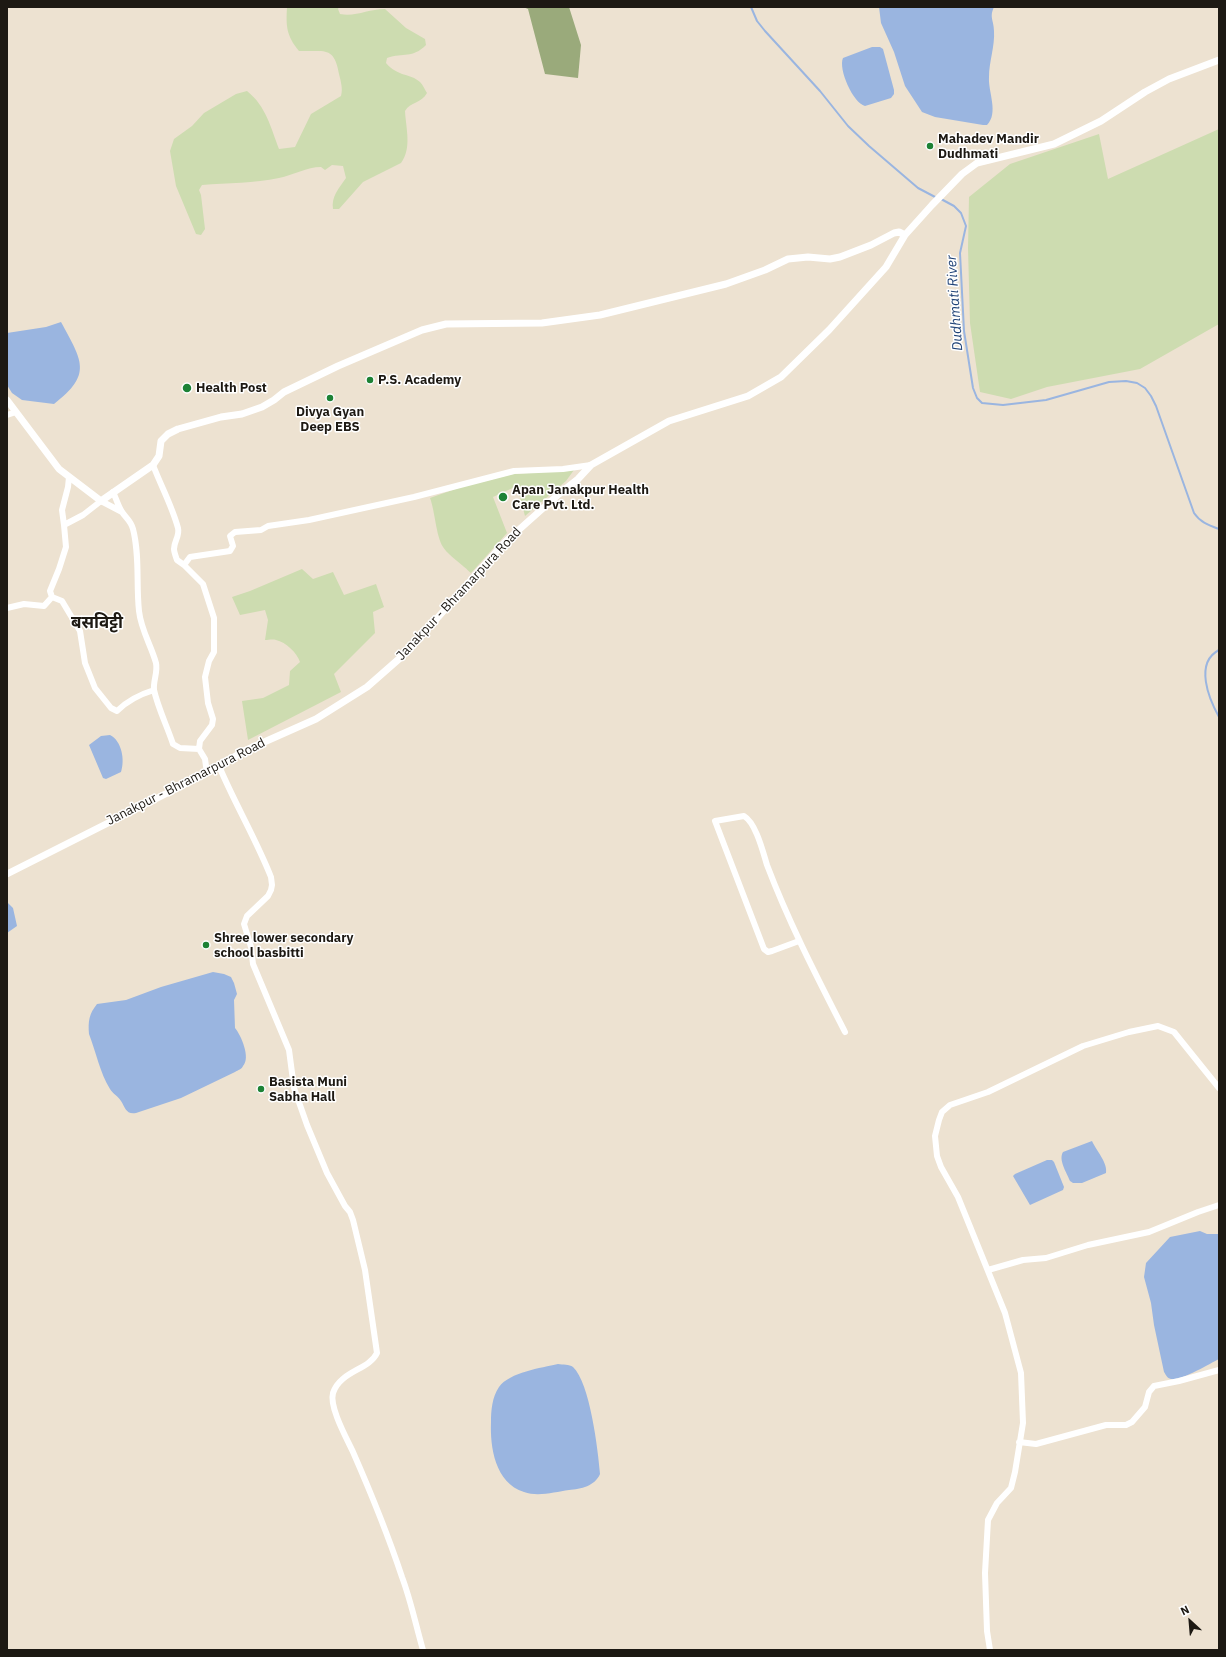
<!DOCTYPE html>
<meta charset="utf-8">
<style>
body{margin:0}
#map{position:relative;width:1226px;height:1657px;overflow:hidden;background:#ede2d1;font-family:"IBM Plex Sans",sans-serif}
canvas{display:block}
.frame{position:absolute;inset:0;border:8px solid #1d1913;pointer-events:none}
.north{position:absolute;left:1170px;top:1601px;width:40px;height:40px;-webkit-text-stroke:3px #fff;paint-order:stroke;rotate:334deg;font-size:11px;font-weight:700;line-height:16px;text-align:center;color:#1d1913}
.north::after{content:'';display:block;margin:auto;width:14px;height:18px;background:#1d1913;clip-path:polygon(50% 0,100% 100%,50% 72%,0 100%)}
</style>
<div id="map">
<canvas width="1226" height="1657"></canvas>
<div class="frame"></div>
<div class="north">N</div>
</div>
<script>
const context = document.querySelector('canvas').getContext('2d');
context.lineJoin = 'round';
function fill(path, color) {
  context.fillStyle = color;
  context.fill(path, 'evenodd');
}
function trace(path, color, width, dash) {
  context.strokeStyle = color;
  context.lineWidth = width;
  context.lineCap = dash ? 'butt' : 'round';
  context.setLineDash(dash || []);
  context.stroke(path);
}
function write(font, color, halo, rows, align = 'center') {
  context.font = font + ' "IBM Plex Sans","Noto Sans Devanagari",sans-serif';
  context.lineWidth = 3;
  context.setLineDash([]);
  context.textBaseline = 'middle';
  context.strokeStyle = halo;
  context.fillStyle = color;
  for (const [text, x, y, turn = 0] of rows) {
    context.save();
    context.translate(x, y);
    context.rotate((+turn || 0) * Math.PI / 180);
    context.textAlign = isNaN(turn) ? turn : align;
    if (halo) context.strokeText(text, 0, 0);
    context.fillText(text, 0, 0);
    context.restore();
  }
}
const green = new Path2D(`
 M287,7H339L338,9L340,14C356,17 368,9 385,9L406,28L425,39L426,45C412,59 404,52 387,58L386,63C398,77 410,73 420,82C423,85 425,90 427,93C422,103 410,102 405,111C406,129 412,148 401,163L363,182L339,209H333C331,197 339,188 346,178L343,166L332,165L325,170L321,167C307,167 293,175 279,178C254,183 228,183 202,185L199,190L201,195L205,229L201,235L196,234L176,186L170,151L174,139L192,126L204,113L236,94L247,91C266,106 271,128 279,149L295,147L311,114L341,96C343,89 341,82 339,74C334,45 324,52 299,51C286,35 286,26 287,7Z
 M1219,129V324L1140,369L1047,387L1011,399L980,392L970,323L968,248L969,197L1010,164L1099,134L1108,179Z
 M574,470L566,481L525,516L517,486L493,497L507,533L471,573C464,566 447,554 443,547C436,536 435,511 430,498L461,487L513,474Z
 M302,569L313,579L333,572L344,595L376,584L384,607L373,612L375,633L334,674L341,692L248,740L242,701L263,698L289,685L290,671L300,662C297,653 286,642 276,640C273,639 268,640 265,640L268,620L265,610L240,615L232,597L250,591Z`);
const forest = new Path2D(`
 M523,7H569L581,45L578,78L545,74L528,9Z`);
const water = new Path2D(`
 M879,7H994C989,18 994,20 994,31C995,46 989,62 989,77C988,92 999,113 987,125H983L935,117L922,112L905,86L894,52L881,23Z
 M872,47H880L883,49L894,90V94L891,98L865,106C853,103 838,69 843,58Z
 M61,322C82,361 93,374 54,404L22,400L12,393L7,385V333L46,327Z
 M110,735C122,741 125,760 121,772L106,779L103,778L89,745L101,736Z
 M7,902L13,908L17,926L7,933Z
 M213,972L224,974L231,977L234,983L237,994L234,1000L235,1028C241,1035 251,1058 243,1066C242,1069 238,1070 235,1072L181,1098L136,1113C126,1115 125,1107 121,1101C118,1096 113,1094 110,1089C100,1073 96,1052 89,1034C88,1021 89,1014 97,1004L126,1000L161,987Z
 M1092,1141C1096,1150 1108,1163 1106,1173L1082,1183H1073L1070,1181C1067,1173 1058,1160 1063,1152Z
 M1047,1160H1052L1054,1162L1064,1187L1063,1190L1030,1205L1013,1176L1015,1174Z
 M1200,1231L1207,1234H1219V1359C1209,1364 1181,1381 1171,1379C1167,1378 1166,1375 1164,1372L1154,1325L1151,1303L1144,1277L1146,1263L1170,1237Z
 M558,1364C563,1365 569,1364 573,1367C590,1383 598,1450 600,1474C595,1486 581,1489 569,1490C555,1492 538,1497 524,1492C495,1483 490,1447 491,1422C491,1411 492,1397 499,1387C510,1372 541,1368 558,1364Z`);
const stream = new Path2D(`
 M751,7L757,21L765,31L820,91L848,126L869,146L918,188L937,198
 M941,199L954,206L961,213L966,226L960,253L964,331L973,388L977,398L982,403L1003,405L1046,400L1109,382L1126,381L1137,383L1145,388L1151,396L1156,406L1194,513C1200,522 1208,525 1219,529
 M1219,650C1194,663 1209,699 1219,717`);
const minor = new Path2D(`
 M7,415L16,412
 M153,465C161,486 172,506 178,528C180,536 174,541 174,549C174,552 176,557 177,560L184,565L203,584L214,618V652L209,661L205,677L208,703L213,719L212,725L200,741L199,749
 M113,492C116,498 118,506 122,512C126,518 131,521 133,529C140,556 136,584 139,611C141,630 151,645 156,663C158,672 153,681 154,690C158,708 167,726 173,744L180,748L199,749L205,759L207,773
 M122,512L101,501L83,515L64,525L66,547L59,569L50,591L52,597L62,601L80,631L85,663L95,688L111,708L117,711C127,701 141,694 154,690
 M64,525L62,510L68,487L69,477
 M184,565L190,557L230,551L233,546L230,536L235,532L261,530L268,526L309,520L414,497L514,471L563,469L591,465
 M7,608L24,604L44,606L52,597
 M219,766C235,804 256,839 271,877L272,885L271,890L268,896L247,916L244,924L251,947L253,964L289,1050L294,1088L307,1125L327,1173L345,1206L350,1212L353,1220L365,1270L377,1353C369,1370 340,1371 333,1393C329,1407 347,1439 353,1452C371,1493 388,1535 402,1577C411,1601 416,1626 423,1650
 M799,941L772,951L768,952L764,949L715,821L744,816C756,823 763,852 767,865C789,923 817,977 845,1032
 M988,1270L1023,1260L1046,1258L1088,1245L1149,1232L1198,1212L1219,1205
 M1019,1442L1036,1444L1106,1425H1126L1132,1422L1145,1407L1149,1392L1154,1386L1179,1381L1219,1370
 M990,1650L987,1631L985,1573L988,1520L997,1503L1011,1488L1015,1472L1023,1423L1021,1373L1005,1313L958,1197L941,1167L937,1156L935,1136L939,1120L942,1112L950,1105L988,1092L1083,1046L1129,1032L1158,1026L1174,1032L1219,1088`);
const tertiary = new Path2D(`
 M7,400L59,469L101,501L153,465L159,456L161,441L168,434L178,429L221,417L242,414L262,407L274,400L284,392L338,366L422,330L446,324L542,323L600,315L726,284L765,270L788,259L808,257L830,259L840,257L871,245L894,233L899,232L905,235
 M7,874L207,773L244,751L316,719L367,687L408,651L504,543L559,494L578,479L591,465L669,421L748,396L781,377L829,330L886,267L905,235L932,205L962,174L977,163L1054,144L1101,121L1145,92L1169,79L1219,60`);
const markers = [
 [930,146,4,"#1d8235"],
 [370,380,4,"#1d8235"],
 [187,388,5,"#1d8235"],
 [330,398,4,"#1d8235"],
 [503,497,5,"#1d8235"],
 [206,945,4,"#1d8235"],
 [261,1089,4,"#1d8235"]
];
const poiNames = [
 ["Mahadev Mandir",938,139],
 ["Dudhmati",938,154],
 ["P.S. Academy",378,380],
 ["Health Post",196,388],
 ["Divya Gyan",330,412,"center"],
 ["Deep EBS",330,427,"center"],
 ["Apan Janakpur Health",512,490],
 ["Care Pvt. Ltd.",512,505],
 ["Shree lower secondary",214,938],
 ["school basbitti",214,953],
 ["Basista Muni",269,1082],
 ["Sabha Hall",269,1097]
];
const streetNames = [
 ["Janakpur - Bhramarpura Road",459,594,-47],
 ["Janakpur - Bhramarpura Road",186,782,-27]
];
const waterNames = [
 ["Dudhmati River",955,303,-94]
];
const districtNames = [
 ["बसविट्टी",97,623]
];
fill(green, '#cddcb0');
fill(forest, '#9aaa7b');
fill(water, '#9ab5e0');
trace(stream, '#9ab5e0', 2);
trace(minor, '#fff', 6);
trace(tertiary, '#fff', 7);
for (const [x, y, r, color] of markers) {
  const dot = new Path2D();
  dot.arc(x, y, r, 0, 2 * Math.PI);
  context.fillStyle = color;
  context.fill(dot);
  trace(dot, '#fff', 1.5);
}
write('bold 13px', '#1d1913', '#fff', poiNames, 'left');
write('13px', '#1d1913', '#fff', streetNames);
write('italic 14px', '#1f4276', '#fff', waterNames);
write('bold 17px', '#1d1913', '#fff', districtNames);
</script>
